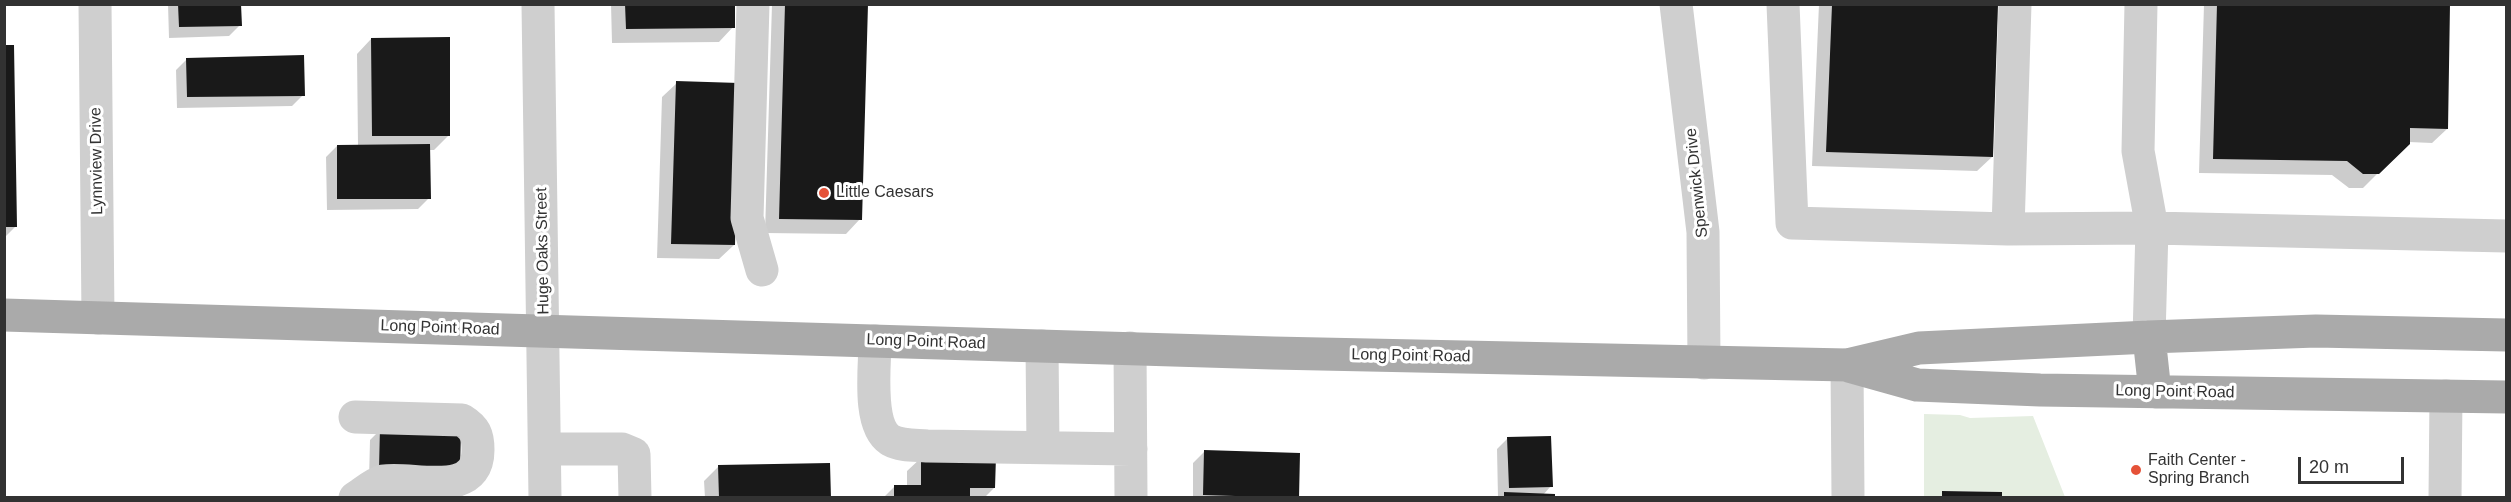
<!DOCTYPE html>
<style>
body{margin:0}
#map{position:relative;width:2511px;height:502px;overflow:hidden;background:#fff;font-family:Arial,sans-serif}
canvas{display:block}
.frame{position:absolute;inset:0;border:6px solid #323232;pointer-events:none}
.scale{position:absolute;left:2298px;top:457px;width:106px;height:27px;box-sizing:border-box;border:3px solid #323232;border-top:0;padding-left:8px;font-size:18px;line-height:21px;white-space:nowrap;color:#323232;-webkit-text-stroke:4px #fff;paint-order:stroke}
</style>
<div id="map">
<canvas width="2511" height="502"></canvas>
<div class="frame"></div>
<div class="scale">20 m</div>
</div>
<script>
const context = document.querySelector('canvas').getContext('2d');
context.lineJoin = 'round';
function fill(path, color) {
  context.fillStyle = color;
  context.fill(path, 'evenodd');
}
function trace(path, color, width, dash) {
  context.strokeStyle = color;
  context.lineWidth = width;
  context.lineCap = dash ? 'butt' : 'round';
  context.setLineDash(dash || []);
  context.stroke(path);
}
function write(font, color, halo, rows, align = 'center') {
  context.font = font + ' Arial,sans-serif';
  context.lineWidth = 6;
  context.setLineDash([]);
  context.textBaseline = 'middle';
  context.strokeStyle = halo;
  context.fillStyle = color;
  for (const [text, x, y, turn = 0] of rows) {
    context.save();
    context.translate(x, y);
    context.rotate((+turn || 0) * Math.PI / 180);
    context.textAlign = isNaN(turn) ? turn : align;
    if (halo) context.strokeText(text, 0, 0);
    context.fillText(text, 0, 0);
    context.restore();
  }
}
const green = new Path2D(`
 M1924,414L1960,415L1970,418L2033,416L2065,497H2002V492L1943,491L1942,497L1924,498Z`);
const shadow = new Path2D(`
 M168,4H239L240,25L229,36L169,38Z
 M611,4H733V27L719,42L612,43Z
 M772,4H866L860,219L846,234L765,233Z
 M1819,4H1997L1992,157L1977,171L1812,166Z
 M2204,4H2449L2447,129L2432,143L2409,142L2363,188H2349L2332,175L2199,173Z
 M371,39L449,135L434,150H429V198L418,209L327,210L326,157L337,146H358L357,54Z
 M4,47L16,226L4,238Z
 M187,59L303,95L292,106L177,108L176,70Z
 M677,83L734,245L719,259L657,258L662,97Z
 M381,429L459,432L369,479L370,440Z
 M1508,438L1551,486L1543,495L1553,498H1498L1497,449Z
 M1204,452L1297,498H1193V463Z
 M922,457L994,488L984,498H883L895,486H907V471Z
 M719,466L830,498H705L704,481Z`);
const building = new Path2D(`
 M178,4H241L242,26L179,27Z
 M625,4H735V28L626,29Z
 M785,4H868L862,220L779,219Z
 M2217,4H2450L2448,129L2410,128V144L2379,174H2363L2347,161L2213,159Z
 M1832,5H1998L1993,157L1826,152Z
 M450,37V136H372L371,38Z
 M4,45H14L17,227H4Z
 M304,55L305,96L187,97L186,58Z
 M676,81L739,83L735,245L671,244Z
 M430,144L431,199H337V145Z
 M380,427L461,430L460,472L379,469Z
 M1551,436L1553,487L1509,488L1507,437Z
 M1204,450L1300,453L1299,498L1203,495Z
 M921,455L996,456L995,488H970V498H894V485H921Z
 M830,463L831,498H719L718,465Z
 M1942,491L2002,492V498H1942Z
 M1504,492L1555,494V498H1504Z`);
const minor = new Path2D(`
 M95,4L98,318
 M538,4L545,498
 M753,4L747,218L762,270
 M1676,4L1703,232L1704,363
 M1783,4L1792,223L2008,229L2152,228L2506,236
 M2141,4L2138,151L2152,228L2149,337
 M2008,229L2015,4
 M875,341C875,366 867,425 890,440C901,446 915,445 927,446L1131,449
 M1042,346L1043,447
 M1130,348L1131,498
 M1847,365L1848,498
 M355,417L462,420C475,428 478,435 478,450C478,500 414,476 383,481C374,483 363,493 355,498
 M545,449H622L634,454L635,498
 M2445,498L2446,396`);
const major = new Path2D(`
 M4,315L1273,353L1847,365L1919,348L2149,337L2316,331L2506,335
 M2149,337L2155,392
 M1849,366L1917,385L2040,390L2506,397`);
const markers = [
 [824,193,6,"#e55238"],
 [2136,470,6,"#e55238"]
];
const streetNames = [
 ["Lynnview Drive",97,161,-91],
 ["Spenwick Drive",1697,183,-96],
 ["Huge Oaks Street",543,251,-91],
 ["Long Point Road",440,328,2],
 ["Long Point Road",926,342,2],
 ["Long Point Road",1411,356,1],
 ["Long Point Road",2175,392,1]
];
const poiNames = [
 ["Little Caesars",836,193],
 ["Faith Center -",2148,461],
 ["Spring Branch",2148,479]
];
fill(green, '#e5eee1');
fill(shadow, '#0003');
fill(building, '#191919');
trace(minor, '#cfcfcf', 33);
trace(major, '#aaa', 33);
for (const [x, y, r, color] of markers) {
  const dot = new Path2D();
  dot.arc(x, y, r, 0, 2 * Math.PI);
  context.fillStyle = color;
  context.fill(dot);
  trace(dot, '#fff', 2);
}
write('16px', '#323232', '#fff', streetNames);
write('16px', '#323232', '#fff', poiNames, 'left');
</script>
